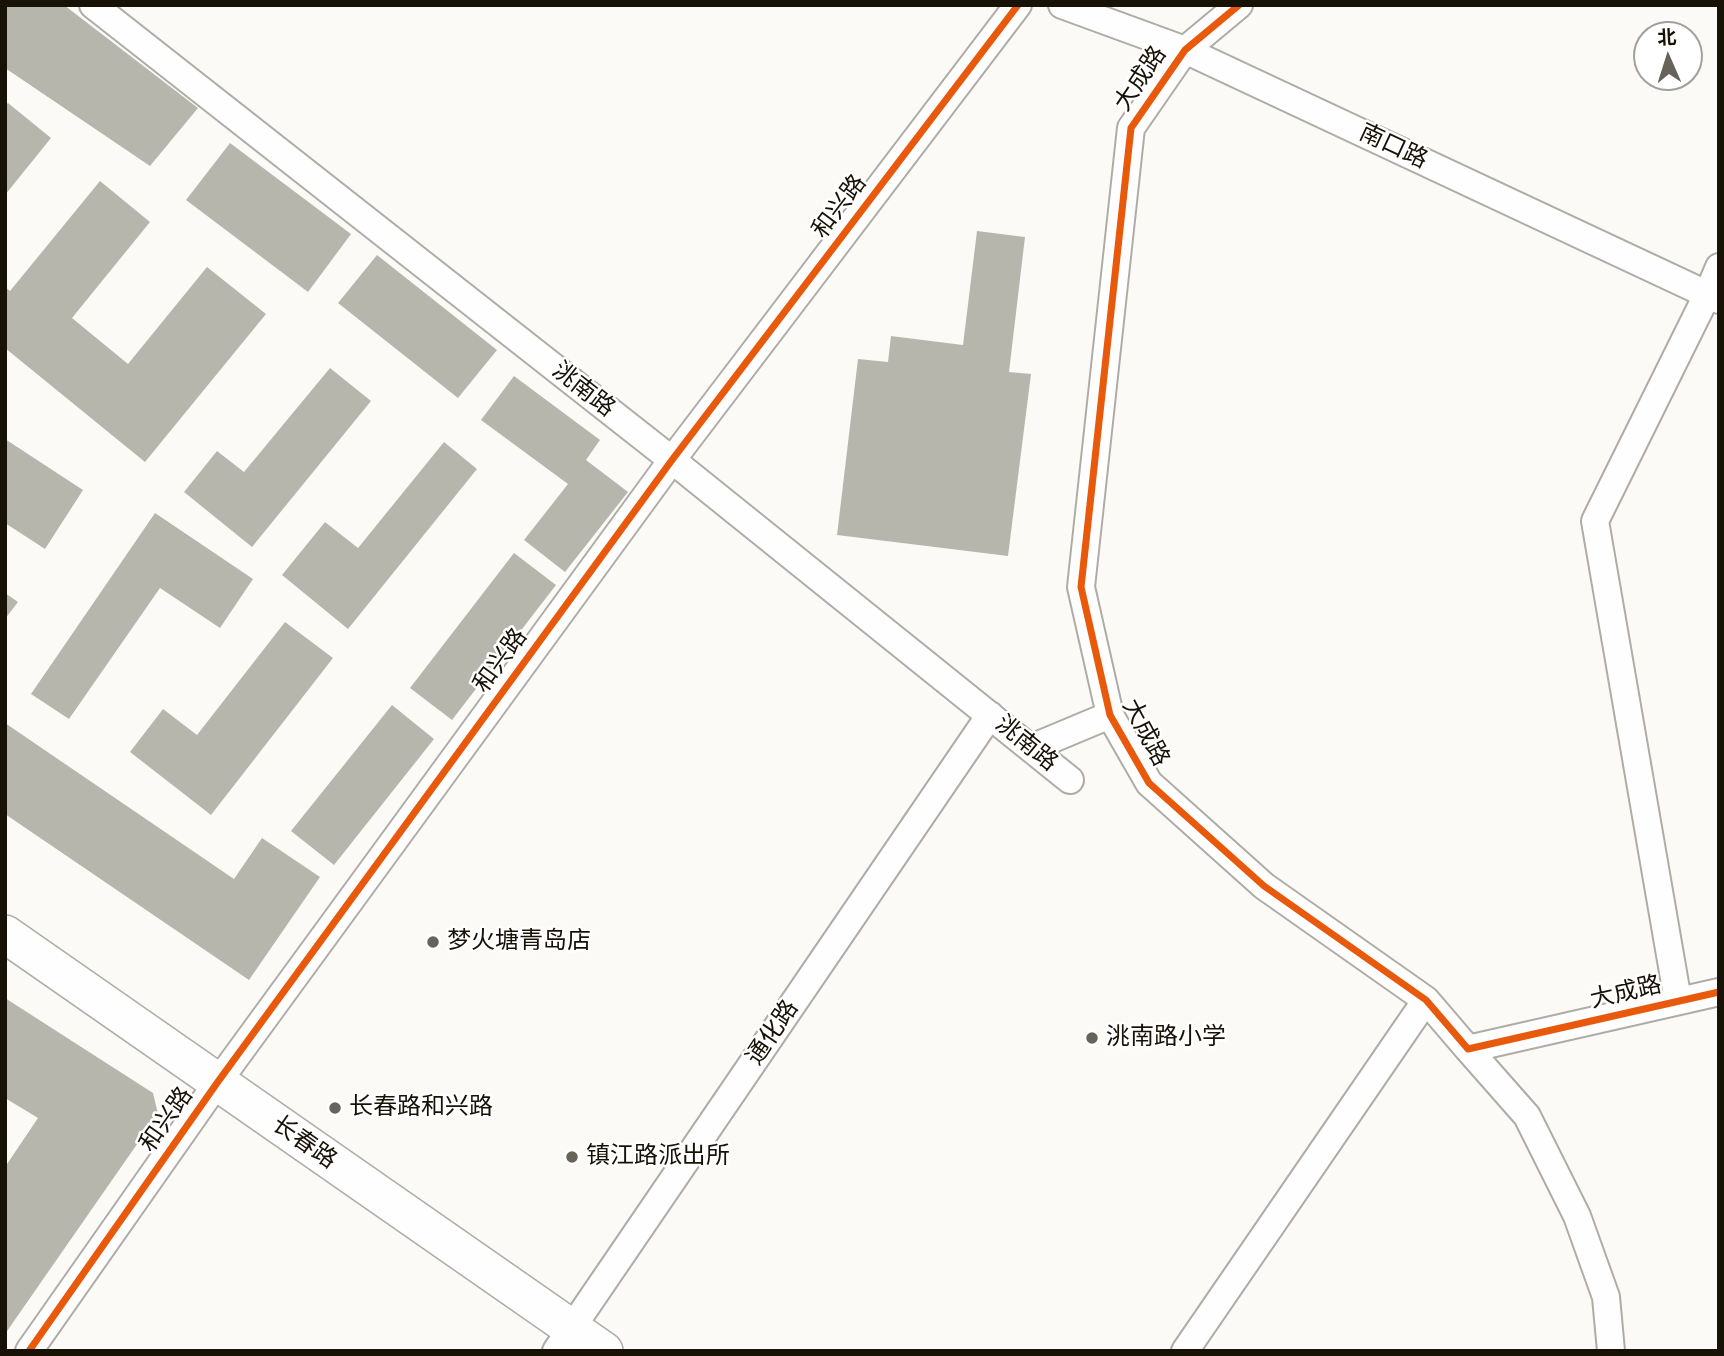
<!DOCTYPE html>
<meta charset="utf-8">
<style>
body{margin:0}
#map{position:relative;width:1724px;height:1356px;overflow:hidden;background:#fcfaf7;font-family:"Archivo Narrow","Noto Sans SC",sans-serif}
canvas{display:block}
.frame{position:absolute;inset:0;border:7px solid #181106;pointer-events:none}
.north{position:absolute;left:1633px;top:21px;width:70px;height:70px;box-sizing:border-box;background:#fff;border:2px solid #a3a09b;border-radius:50%;rotate:357deg;font-size:19px;font-weight:700;line-height:28px;text-align:center;color:#181106}
.north::after{content:'';display:block;margin:auto;width:24px;height:32px;background:#68635a;clip-path:polygon(50% 0,100% 100%,50% 72%,0 100%)}
</style>
<div id="map">
<canvas width="1724" height="1356"></canvas>
<div class="frame"></div>
<div class="north">北</div>
</div>
<script>
const context = document.querySelector('canvas').getContext('2d');
context.lineJoin = 'round';
function fill(path, color) {
  context.fillStyle = color;
  context.fill(path, 'evenodd');
}
function trace(path, color, width, dash) {
  context.strokeStyle = color;
  context.lineWidth = width;
  context.lineCap = dash ? 'butt' : 'round';
  context.setLineDash(dash || []);
  context.stroke(path);
}
function write(font, color, halo, rows, align = 'center') {
  context.font = font + ' "Archivo Narrow","Noto Sans SC",sans-serif';
  context.lineWidth = 5;
  context.setLineDash([]);
  context.textBaseline = 'middle';
  context.strokeStyle = halo;
  context.fillStyle = color;
  for (const [text, x, y, turn = 0] of rows) {
    context.save();
    context.translate(x, y);
    context.rotate((+turn || 0) * Math.PI / 180);
    context.textAlign = isNaN(turn) ? turn : align;
    if (halo) context.strokeText(text, 0, 0);
    context.fillText(text, 0, 0);
    context.restore();
  }
}
const building = new Path2D(`
 M5,5H64L198,108L150,166L5,68Z
 M8,103L51,138L5,195V106Z
 M230,143L351,234L308,292L186,200Z
 M100,181L150,222L72,318L128,364L207,267L266,314L145,462L5,348V287L10,291Z
 M977,231L1025,237L1009,372L1031,374L1008,556L837,535L858,359L888,362L891,336L963,345Z
 M377,255L497,350L458,398L338,303Z
 M330,368L371,401L252,547L184,492L217,451L244,472Z
 M514,376L600,440L586,460L628,492L565,572L524,540L568,484L481,420Z
 M5,439L83,490L45,549L5,523Z
 M444,442L477,469L348,629L282,575L325,522L358,548Z
 M155,513L253,579L220,628L160,588L69,719L31,694Z
 M514,553L556,585L452,720L410,688Z
 M5,593L18,602L5,619Z
 M285,622L333,658L211,815L130,752L163,709L197,735Z
 M392,705L434,739L334,865L291,831Z
 M5,723L234,879L262,838L320,877L249,980L5,814Z
 M5,998L153,1093L158,1114L5,1334V1167L38,1118L5,1098Z`);
const minor = new Path2D(`
 M93,5L672,460L1070,780
 M1062,5L1185,50L1719,300
 M1239,5L1185,50L1131,128L1081,587L1110,715L1149,783L1264,886L1426,1000L1468,1049L1719,992
 M1031,748L1110,715
 M1678,1001L1595,521L1708,293L1719,267
 M1468,1049L1527,1116L1577,1216L1606,1297L1611,1351
 M29,1351L217,1083L672,460L1018,5
 M556,1351L990,715
 M1185,1351L1426,1000`);
const secondary = new Path2D(`
 M5,934L604,1351`);
const cycleway = new Path2D(`
 M1239,5L1185,50L1131,128L1081,587L1110,715L1149,783L1264,886L1426,1000L1468,1049L1719,992
 M29,1351L217,1083L672,460L1018,5`);
const markers = [
 [433,942,7,"#68635a"],
 [1092,1038,7,"#68635a"],
 [335,1108,7,"#68635a"],
 [572,1157,7,"#68635a"]
];
const streetNames = [
 ["大成路",1141,79,-56],
 ["南口路",1393,147,25],
 ["和兴路",840,207,-53],
 ["洮南路",583,390,38],
 ["和兴路",501,661,-54],
 ["大成路",1145,733,62],
 ["洮南路",1026,744,39],
 ["大成路",1626,993,-13],
 ["通化路",773,1033,-56],
 ["和兴路",167,1120,-55],
 ["长春路",304,1143,35]
];
const poiNames = [
 ["梦火塘青岛店",447,942],
 ["洮南路小学",1106,1038],
 ["长春路和兴路",349,1108],
 ["镇江路派出所",586,1157]
];
fill(building, '#b7b6ad');
trace(minor, '#b0aca5', 30);
trace(secondary, '#b0aca5', 40);
trace(minor, '#fffefe', 26);
trace(secondary, '#fffefe', 37);
trace(cycleway, '#e8590c', 7);
for (const [x, y, r, color] of markers) {
  const dot = new Path2D();
  dot.arc(x, y, r, 0, 2 * Math.PI);
  context.fillStyle = color;
  context.fill(dot);
  trace(dot, '#fff', 2.5);
}
write('24px', '#181106', '#fff', streetNames);
write('24px', '#181106', '#fff', poiNames, 'left');
</script>
